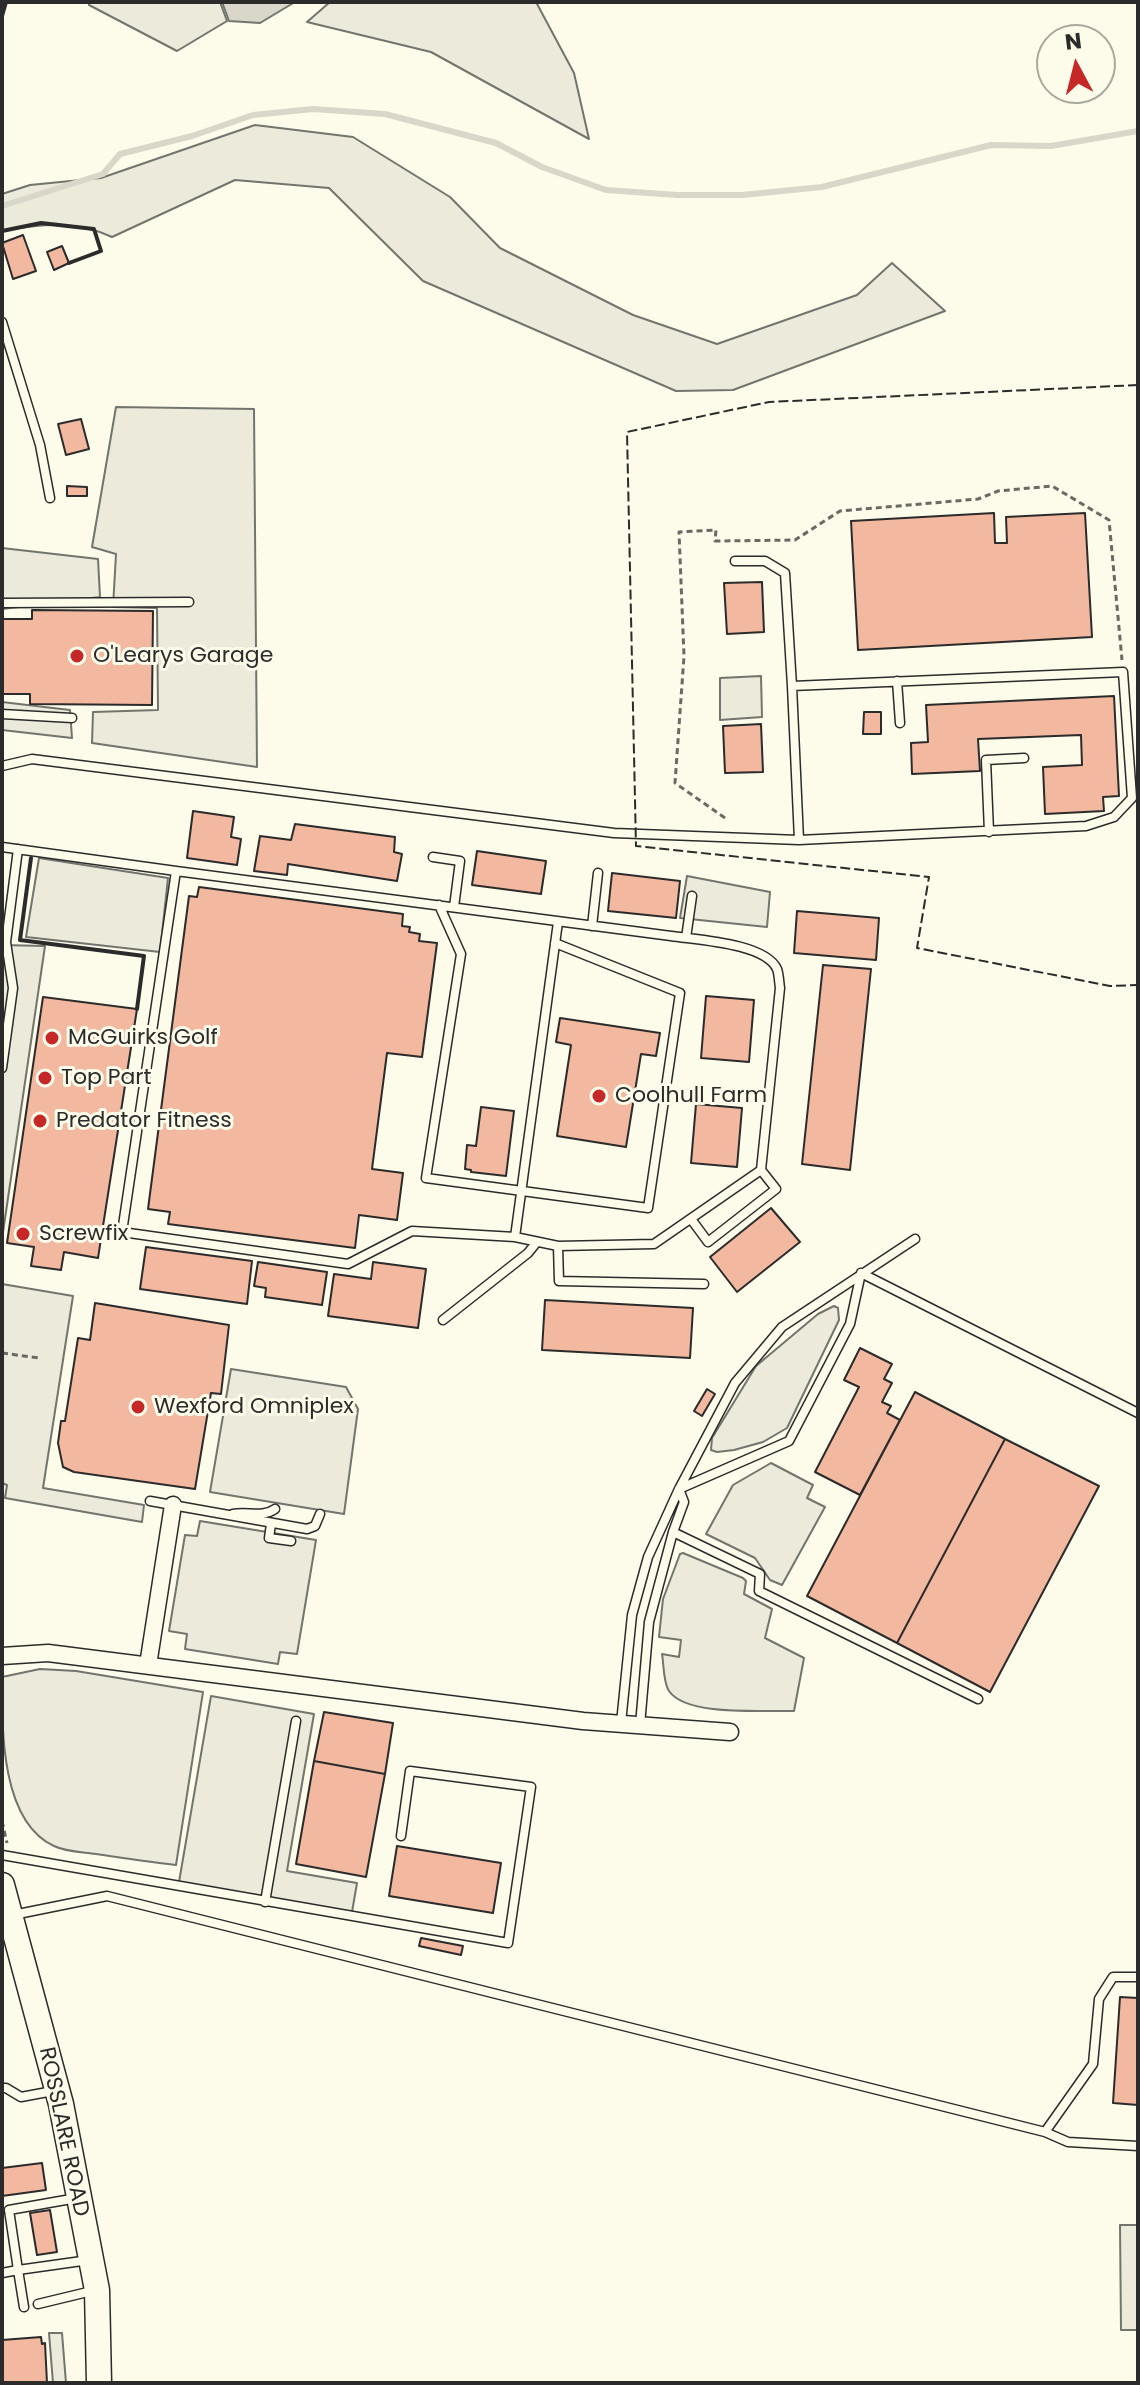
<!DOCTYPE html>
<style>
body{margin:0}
#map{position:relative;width:1140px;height:2385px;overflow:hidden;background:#fdfbea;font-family:Poppins,sans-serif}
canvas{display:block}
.frame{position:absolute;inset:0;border:4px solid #2b2b2b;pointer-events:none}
.north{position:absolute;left:1036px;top:24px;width:80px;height:80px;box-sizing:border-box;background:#fdfbea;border:2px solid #a9a89e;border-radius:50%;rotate:353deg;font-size:22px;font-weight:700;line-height:32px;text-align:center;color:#2b2b2b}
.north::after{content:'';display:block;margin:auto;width:28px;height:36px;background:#c62828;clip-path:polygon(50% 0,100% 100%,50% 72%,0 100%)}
</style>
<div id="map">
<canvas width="1140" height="2385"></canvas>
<div class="frame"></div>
<div class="north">N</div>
</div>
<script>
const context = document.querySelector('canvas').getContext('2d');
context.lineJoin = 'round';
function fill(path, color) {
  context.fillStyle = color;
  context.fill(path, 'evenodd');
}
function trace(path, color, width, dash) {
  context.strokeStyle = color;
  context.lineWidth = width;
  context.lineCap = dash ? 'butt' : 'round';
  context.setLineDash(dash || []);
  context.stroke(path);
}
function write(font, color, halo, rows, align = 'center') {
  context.font = font + ' Poppins,sans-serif';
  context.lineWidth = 6;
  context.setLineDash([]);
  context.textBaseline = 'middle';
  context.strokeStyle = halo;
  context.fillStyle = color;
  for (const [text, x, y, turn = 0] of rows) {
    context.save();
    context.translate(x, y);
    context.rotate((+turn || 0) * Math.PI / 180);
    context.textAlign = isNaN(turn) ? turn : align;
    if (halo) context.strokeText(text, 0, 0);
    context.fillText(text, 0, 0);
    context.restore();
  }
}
const green = new Path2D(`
 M89,2H220L227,21L177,51L89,5Z
 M330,2H536L574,73L589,139L431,52L307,22Z
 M255,125L353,137L450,197L500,248L633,315L717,344L857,295L892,263L945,311L733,390L676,391L423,281L329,188L235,180L112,237C76,220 40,224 2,231V194L30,185L101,178Z
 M834,1306L838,1308L839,1320L787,1428L763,1442L734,1450L717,1452L711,1450L712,1438L756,1366L818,1314Z
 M683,1553L743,1578L746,1581L744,1594L772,1609L765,1638L804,1658L794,1711C764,1710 687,1717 669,1691C663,1682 664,1665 662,1654L679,1657L681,1640L659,1637L663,1599L680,1554Z
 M40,1669L76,1671L203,1692L176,1865C149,1862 122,1858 96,1854C82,1852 66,1852 54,1846C0,1821 2,1727 2,1677Z
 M1120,2225H1138V2330H1121Z`);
const parking = new Path2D(`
 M116,407L254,409L257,767L92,743L93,712L158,710L157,608L113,607L116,554L92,547Z
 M2,548L98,559L100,597L2,609Z
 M761,676L762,717L720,720V678Z
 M2,702L70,710L72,738L2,730Z
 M39,858L168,878L160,952L26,937Z
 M687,876L770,892L767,927L680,918Z
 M2,945L45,946L2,1239Z
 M2,1284L73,1296L43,1488L144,1505L142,1522L5,1498L7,1485L2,1483Z
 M231,1369L346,1387L358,1409L344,1514L210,1492Z
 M771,1463L813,1485L807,1498L825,1507L782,1585L770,1580L755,1558L706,1534L733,1485Z
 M200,1521L316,1540L297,1654L280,1652L278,1664L185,1649L187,1634L169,1631L185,1535L197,1536Z
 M211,1696L314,1714L287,1871L357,1883L352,1912L179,1882Z
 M49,2333H62L66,2383H53Z`);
const water = new Path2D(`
 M222,2H295L260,23L229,21Z`);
const stream = new Path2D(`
 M2,206L103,174L120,154L192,136L253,115L313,109L385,114L496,143L542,167L606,190L677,195H742L822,187L991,145L1051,146L1138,131`);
const building = new Path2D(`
 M23,235L36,271L13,279L2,243Z
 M62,246L69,263L54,270L47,252Z
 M81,419L89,449L66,455L58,424Z
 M67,486L87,487V496H67Z
 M994,513L995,543H1007L1006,517L1085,513L1092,637L858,650L851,521Z
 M762,582L764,632L727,634L724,583Z
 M32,610L153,611L152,705L30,704V694H2V619H32Z
 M1114,696L1119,796L1103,797L1104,811L1045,814L1043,767L1082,765L1081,735L978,739L980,771L912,774L911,743L928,742L926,705Z
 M864,712H881V734H863Z
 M761,724L763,772L725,773L723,726Z
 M193,811L234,817L231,837L241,839L237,865L187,858Z
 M295,824L395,837L394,852L402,854L397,881L288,864L287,875L254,871L260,836L291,840Z
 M477,851L546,861L541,894L472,885Z
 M612,873L680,881L676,918L608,911Z
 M199,887L403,914L402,926L410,927L409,932L420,934L419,941L437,943L422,1057L387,1053L372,1169L403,1173L397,1220L359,1215L355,1248L168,1224L170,1212L148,1209L189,896L197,897Z
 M797,911L879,918L876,960L794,953Z
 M823,965L871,969L850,1170L802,1164Z
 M706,996L754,1000L749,1062L701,1058Z
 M43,997L137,1009L98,1258L64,1252L61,1270L31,1266L34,1247L7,1243Z
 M560,1018L660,1033L656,1056L641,1054L626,1147L557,1136L571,1045L556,1042Z
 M696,1104L742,1108L737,1167L691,1163Z
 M481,1107L514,1111L506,1176L471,1172V1170L465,1169L467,1145L476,1146Z
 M771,1208L800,1242L737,1292L710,1257Z
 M146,1247L252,1261L247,1304L140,1289Z
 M258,1262L327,1272L322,1305L265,1297L266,1288L254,1286Z
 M373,1262L426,1269L418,1328L328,1316L334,1274L371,1279Z
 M545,1300L693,1308L690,1358L542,1350Z
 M95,1303L229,1325L221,1394L211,1393L195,1489L74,1472L63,1467L58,1443L61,1421H65L78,1338L90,1340Z
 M860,1348L892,1364L884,1379L892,1383L882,1402L891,1406L887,1413L900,1420L860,1495L815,1472L859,1387L844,1380Z
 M707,1389L715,1394L702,1416L694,1411Z
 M915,1392L1005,1439L897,1643L807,1596Z
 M1005,1439L1099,1486L990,1692L897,1643Z
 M324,1712L393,1723L385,1774L314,1761Z
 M314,1761L385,1774L366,1877L296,1864Z
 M397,1846L501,1863L493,1913L389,1896Z
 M421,1938L463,1946L461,1955L419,1946Z
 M1120,1997L1138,1998V2105L1113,2103Z
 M42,2163L46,2190L2,2196V2168Z
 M50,2210L57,2252L37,2255L30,2213Z
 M41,2337L42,2344L45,2343L47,2383H2V2340Z`);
const path = new Path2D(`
 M725,818L675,783L684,656L679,532L716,530L715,541L795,540L840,511L978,499L998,491L1052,486L1109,520L1122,660
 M2,1353L39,1358
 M2,1821L7,1843`);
const service = new Path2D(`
 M2,322L40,445L50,498
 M735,561H765L785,573L792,686
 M2,603L189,602
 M897,681L900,723
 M2,714L72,718
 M2,766L32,759L614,833L799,840L792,686L1123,672L1132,798L1114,817L1086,826L799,840
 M989,832L986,760L1024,758
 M2,847L176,871L122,1232L348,1264L412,1231L515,1237L558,1246L654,1244L761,1170L780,988C779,982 779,974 777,969C765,943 697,940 671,936L176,871
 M433,857L460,861L454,907
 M439,905L461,954L426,1178L648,1208L680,993L555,943
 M592,926L598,873
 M686,938L692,896
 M2,1068L13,988L6,942L18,849
 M691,1219L708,1242L776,1189L761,1170
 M515,1237L558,922
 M558,1246L559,1281L704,1284
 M861,1273L1138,1413
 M443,1320L528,1253L536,1243
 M150,1501L307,1529L315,1526L320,1514
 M233,1514C248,1511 262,1518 275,1509
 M271,1524L269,1538L291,1541
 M673,1532L760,1574L759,1591L978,1699
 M621,1723L632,1615L648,1557L679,1489L735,1383L782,1327L915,1239
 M640,1725L649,1622L673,1532L684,1502L679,1489L789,1441L850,1324L861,1273
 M2,1855L508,1943L531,1787L410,1771L401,1836
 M265,1902L296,1721
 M13,1915L107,1896L1045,2132L1068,2142L1138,2146
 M2,2088H6L21,2097L53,2091
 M1045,2132L1093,2064L1099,1999L1113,1977H1138
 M77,2198L9,2210L18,2270L89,2260
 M2,2273L18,2270L24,2307
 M38,2304L96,2290`);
const minor = new Path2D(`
 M2,1656L48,1653L583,1721L730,1732
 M148,1665L173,1505`);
const secondary = new Path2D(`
 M2,1885L61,2104L97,2290L99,2383`);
const fence = new Path2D(`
 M1138,385L769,402L627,432L636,846L929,877L917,948L1110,986L1138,985`);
const wall = new Path2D(`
 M2,16L6,2
 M2,231L41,223L94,229L101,251L69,263
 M31,858L20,940L144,956L137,1009`);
const markers = [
 [77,656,8,"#c62828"],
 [52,1038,8,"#c62828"],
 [45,1078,8,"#c62828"],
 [599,1096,8,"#c62828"],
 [40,1121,8,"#c62828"],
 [23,1234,8,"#c62828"],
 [138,1407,8,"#c62828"]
];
const poiNames = [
 ["O'Learys Garage",93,656],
 ["McGuirks Golf",68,1038],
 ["Top Part",61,1078],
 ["Coolhull Farm",615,1096],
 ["Predator Fitness",56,1121],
 ["Screwfix",39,1234],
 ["Wexford Omniplex",154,1407]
];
const streetNames = [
 ["ROSSLARE ROAD",63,2132,78]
];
fill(green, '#ecebdb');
trace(green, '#74746e', 2);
fill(parking, '#eceadb');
trace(parking, '#74746e', 2);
fill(water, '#d8d7c9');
trace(water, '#74746e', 2);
trace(stream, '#d8d7c9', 6);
fill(building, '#f2b8a0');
trace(building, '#2b2b2b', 2);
trace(service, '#2b2b2b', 11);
trace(minor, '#2b2b2b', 19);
trace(secondary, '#2b2b2b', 27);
trace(path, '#6a6964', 3, [6, 4]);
trace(service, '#fdfbea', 8);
trace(minor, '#fdfbea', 16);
trace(secondary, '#fdfbea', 24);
trace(fence, '#2b2b2b', 2, [10, 4]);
trace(wall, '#2b2b2b', 4);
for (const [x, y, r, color] of markers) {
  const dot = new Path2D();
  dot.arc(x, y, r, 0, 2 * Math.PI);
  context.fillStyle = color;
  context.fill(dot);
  trace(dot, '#fdfbea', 3);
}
write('22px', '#2b2b2b', '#fdfbea', poiNames, 'left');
write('22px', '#2b2b2b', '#fdfbea', streetNames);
</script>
